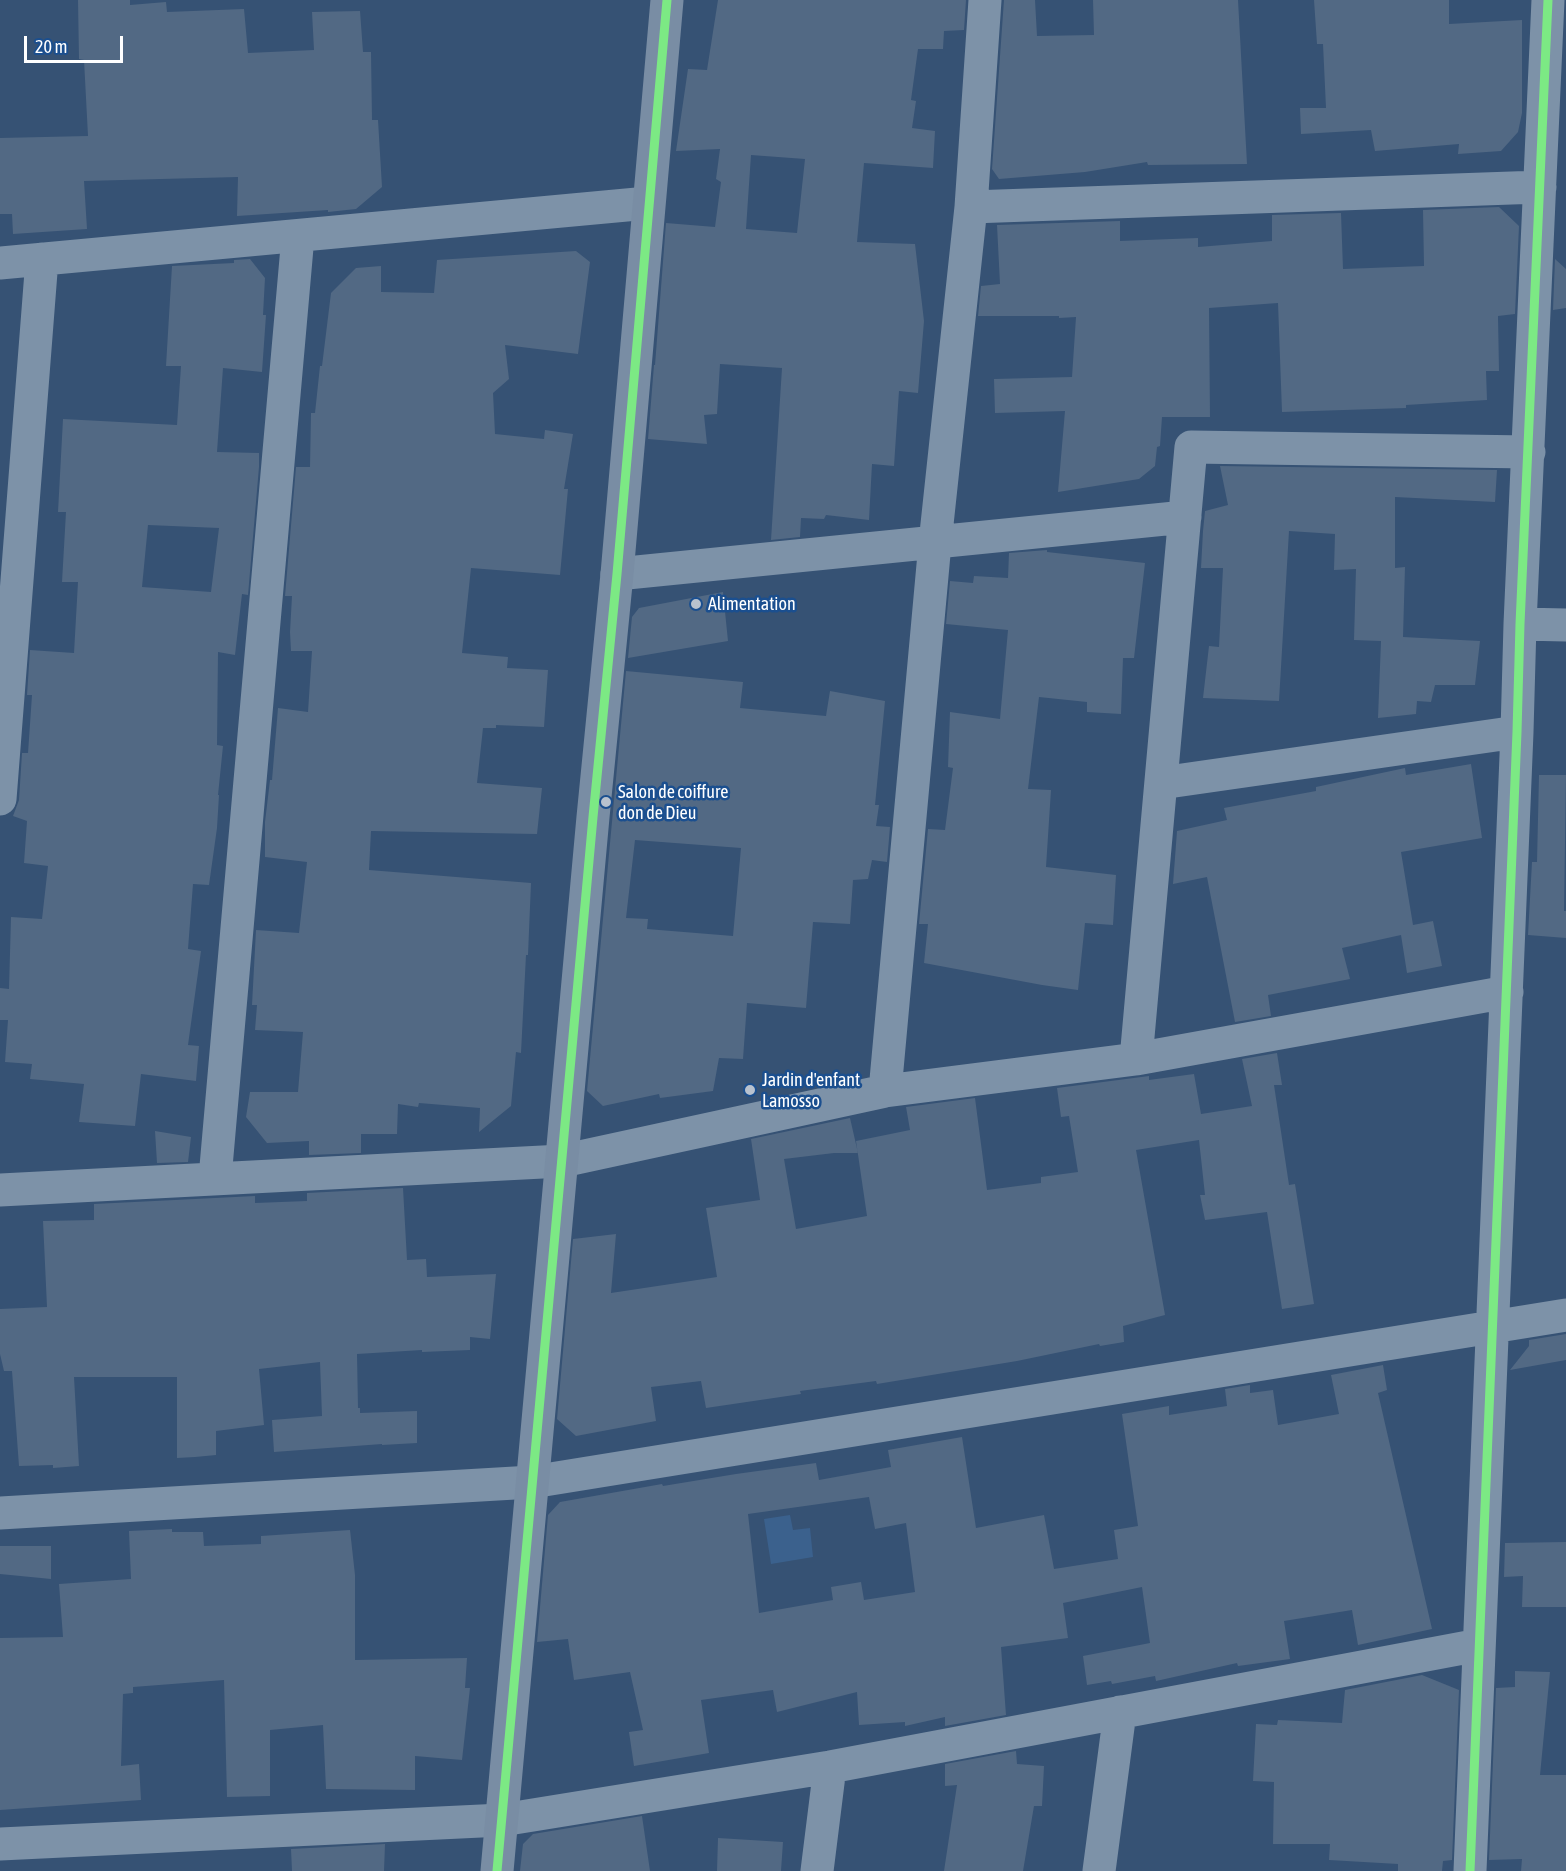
<!DOCTYPE html>
<style>
body{margin:0}
#map{position:relative;width:1566px;height:1871px;overflow:hidden;background:#365274;font-family:"Asap Condensed",sans-serif}
canvas{display:block}
.scale{position:absolute;left:24px;top:36px;width:99px;height:27px;box-sizing:border-box;border:3px solid #fff;border-top:0;padding-left:8px;font-size:18px;line-height:21px;white-space:nowrap;color:#fff;-webkit-text-stroke:4px #1b4f8f;paint-order:stroke}
</style>
<div id="map">
<canvas width="1566" height="1871"></canvas>
<div class="scale">20 m</div>
</div>
<script>
const context = document.querySelector('canvas').getContext('2d');
context.lineJoin = 'round';
function fill(path, color) {
  context.fillStyle = color;
  context.fill(path, 'evenodd');
}
function trace(path, color, width, dash) {
  context.strokeStyle = color;
  context.lineWidth = width;
  context.lineCap = dash ? 'butt' : 'round';
  context.setLineDash(dash || []);
  context.stroke(path);
}
function write(font, color, halo, rows, align = 'center') {
  context.font = font + ' "Asap Condensed",sans-serif';
  context.lineWidth = 5;
  context.setLineDash([]);
  context.textBaseline = 'middle';
  context.strokeStyle = halo;
  context.fillStyle = color;
  for (const [text, x, y, turn = 0] of rows) {
    context.save();
    context.translate(x, y);
    context.rotate((+turn || 0) * Math.PI / 180);
    context.textAlign = isNaN(turn) ? turn : align;
    if (halo) context.strokeText(text, 0, 0);
    context.fillText(text, 0, 0);
    context.restore();
  }
}
const water = new Path2D(`
 M790,1515L793,1530L810,1528L813,1557L771,1564L764,1519Z`);
const building = new Path2D(`
 M78,0H130V5L166,2L167,12L244,9L248,53L314,50L312,12L360,11L363,52H371L372,120H378L382,187L356,209L328,212V210L237,216L238,177L84,181L87,229L13,234L12,214H0V138L88,136L84,60L79,59Z
 M718,0H966L964,30L944,31L943,49H918L911,100L916,101L912,128L935,131L933,168L864,163L857,242L915,244L924,321L918,393L899,391L894,466L872,464L869,520L826,515L824,519L801,518L800,537L771,540L782,368L720,364L717,414L704,415L707,444L648,439L654,365H655L666,223L715,227L721,182L716,179L720,149L676,151L688,69L707,70ZM751,155L805,159L797,233L746,229Z
 M1004,0H1035L1037,36L1094,35L1093,0H1238L1247,164L1148,165L1147,162L1085,172L999,179L992,169Z
 M1314,0H1449V24L1522,20V113L1518,132L1501,151L1458,154L1459,144L1375,151L1371,130L1301,134L1300,108H1326L1323,44H1317Z
 M1499,207L1519,226L1515,314L1498,316L1499,371H1486L1487,400L1406,405V408L1282,412L1278,303L1209,308L1210,417H1162L1160,446L1157,447L1155,466L1139,479L1058,492L1065,411L995,413L994,379L1072,377L1076,317L1059,318V316H978L981,286L1000,284L997,225L1120,221V241L1198,238V247L1272,241V215L1341,213L1343,269L1424,266L1423,210Z
 M576,251L590,262L578,354L505,345L509,379L493,393L495,434L544,439L545,430L573,434L564,489H568L560,575L471,568L462,653L508,657L507,668L548,670L544,727L496,725V728H483L477,783L542,788L537,834L371,831L369,870L531,883L528,955H526L521,1053L516,1052L511,1106L479,1132L480,1108L419,1103L418,1107L398,1104L397,1134H361V1153L309,1155V1141L267,1143L246,1117L250,1092H298L303,1032L255,1030L257,1005H252L256,930L299,933L307,862L265,857V822L270,780H272L278,708L308,712L312,651H291L290,632L292,596H285L296,467H310L311,413H315L320,366H322L331,293L356,268L381,266V292L434,293L437,260Z
 M250,259L265,278L263,315H266L262,372L223,368L217,452L259,453V467L248,595L242,594L235,655L218,652L217,745L223,746L218,795H219L217,828L209,885L193,884L188,949L201,951L188,1045L199,1046L196,1081L141,1074L135,1126L79,1122L84,1084L30,1079L32,1064L5,1062L8,1020H0V988L9,989L11,917L42,919L48,866L24,863L27,821L13,816L19,800L22,753H28L32,695H27L30,650L74,653L78,582H62L66,512H58L63,419L177,425L181,366H166L172,266L234,263V260ZM148,525L219,528L211,592L142,587Z
 M1555,259L1566,269V308L1553,310Z
 M1220,466L1497,470L1495,502L1395,497V568L1405,567L1403,637L1480,641L1475,685H1435L1431,702L1417,701L1416,714L1378,718L1381,641L1354,640L1356,569L1334,570L1335,534L1289,531L1279,701L1203,698L1209,646L1219,647L1223,568H1201L1203,531L1205,511L1228,505Z
 M1047,550V552L1145,563L1134,658H1123L1121,714L1087,712V702L1039,697L1028,789L1051,790L1046,867L1116,875L1113,925L1085,923L1078,990L1042,985L924,963L928,924H919L928,829L945,830L953,768L948,767L950,712L1000,719L1008,630L946,624L950,581L973,583L974,576L1008,578L1009,553Z
 M723,592L728,641L628,658L632,617L639,608Z
 M626,671L743,682L740,708L826,716L830,691L885,701L875,805H879L876,826L890,827L887,862L872,860L868,879L853,880L850,924L813,922L806,1008L747,1003L743,1059L719,1058L713,1091L660,1098L659,1094L603,1106L587,1091ZM635,840L741,848L733,936L647,929L648,919L626,918Z
 M1471,764L1482,838L1401,852L1413,925L1433,921L1442,966L1407,973L1401,935L1342,948L1350,979L1268,995L1271,1016L1235,1022L1207,877L1173,884L1177,831L1227,820L1224,808L1316,791V787L1405,768L1406,775Z
 M1539,775H1566L1564,911H1566V938L1528,935L1532,862H1537Z
 M1277,1053L1282,1085H1274L1289,1185L1295,1184L1314,1304L1282,1309L1267,1212L1205,1220L1200,1195H1205L1199,1140L1136,1150L1165,1315L1123,1326L1124,1342L1100,1346L1099,1344L1017,1361L877,1384L876,1381L800,1391L801,1394L706,1408L701,1381L651,1387L656,1421L576,1436L557,1419L573,1239L616,1234L611,1293L717,1277L706,1208L760,1200L751,1139L850,1118L858,1153H834L784,1159L796,1229L867,1216L856,1141L910,1130L906,1107L975,1098L987,1190L1041,1183V1177L1078,1172L1069,1116L1061,1117L1057,1088L1149,1076V1080L1194,1074L1201,1114L1252,1106L1242,1059Z
 M155,1131L191,1137L188,1162L157,1163Z
 M403,1188L407,1260L426,1259L427,1277L496,1274L490,1339L470,1337V1350L422,1352V1350L357,1354L358,1408H360V1413L417,1411V1443L382,1445V1444L274,1452L272,1420L322,1416L320,1362L259,1369L264,1425L216,1431V1455L195,1457L177,1458V1377H74L79,1466L53,1468V1465L19,1466L12,1371H4L0,1354V1309L47,1307L43,1221L94,1220V1204L255,1196V1203L307,1201V1193Z
 M1566,1334V1360L1510,1370L1529,1346V1340Z
 M1383,1365L1387,1390L1378,1393L1432,1629L1358,1645L1352,1610L1284,1621L1290,1659L1238,1666L1237,1663L1156,1681L1155,1676L1112,1684L1111,1681L1087,1685L1083,1656L1150,1643L1142,1587L1063,1603L1068,1638L1001,1647L1006,1715L945,1726V1717L905,1726V1722L859,1725L857,1692L777,1712L773,1690L701,1700L709,1753L634,1766L629,1732L643,1730L630,1672L574,1680L568,1639L537,1642L548,1515L560,1502L662,1484L663,1486L736,1474L816,1463L819,1480L891,1467L888,1450L962,1437L976,1528L1044,1515L1054,1569L1118,1559L1114,1530L1138,1526L1122,1414L1169,1406V1415L1227,1406L1225,1389L1250,1385V1393L1273,1390L1278,1425L1339,1414L1331,1375ZM869,1497L875,1529L906,1523L915,1592L864,1600L861,1582L831,1587L833,1600L759,1613L748,1514Z
 M172,1529V1532H203L204,1546L261,1544V1536L350,1530L355,1575V1660L467,1658L465,1688H470L462,1760L415,1756V1790L326,1789L323,1725L270,1730V1796L227,1797L224,1680L133,1687V1693L123,1694L121,1766L139,1764L141,1800L0,1810V1638L63,1637L59,1584L131,1579L129,1531Z
 M1566,1542V1607H1522L1523,1576L1504,1577L1505,1543Z
 M0,1546H51V1579L0,1574Z
 M1515,1671L1550,1672L1540,1775H1566V1871H1521L1522,1859L1489,1860L1496,1688L1515,1687Z
 M1422,1675L1459,1690L1452,1860L1443,1861L1442,1871H1398V1864L1329,1860L1330,1844H1273L1274,1782L1253,1781L1256,1724L1277,1725L1278,1720L1342,1723L1345,1690Z
 M1016,1751L1017,1764L1044,1766L1042,1806H1034L1023,1871H944L957,1785L945,1786V1764Z
 M642,1816L650,1871H520L523,1844L533,1834Z
 M718,1838L783,1842L781,1871H717Z
 M385,1844L384,1871H292L291,1849Z`);
const street = new Path2D(`
 M971,207L1540,187
 M0,263L648,203
 M617,574L1185,517
 M1520,624L1566,625
 M1161,783L1517,732
 M0,799L42,259
 M1136,1059L1191,447L1529,452
 M885,1091L935,543L971,207L985,0
 M215,1178L298,236
 M0,1190L562,1161L885,1091L1136,1059L1507,992
 M0,1513L532,1482L1566,1315
 M0,1844L502,1820L830,1767L1479,1645
 M817,1871L830,1767
 M1099,1871L1120,1712
 M1470,1871L1517,732L1520,624L1548,0`);
const secondary = new Path2D(`
 M497,1871L593,817L617,574L667,0`);
const cycleway = new Path2D(`
 M497,1871L593,817L617,574L667,0
 M1470,1871L1517,732L1520,624L1548,0`);
const markers = [
 [696,604,6,"#b9c2ce"],
 [606,802,6,"#b9c2ce"],
 [750,1090,6,"#b9c2ce"]
];
const poiNames = [
 ["Alimentation",708,604],
 ["Salon de coiffure",618,792],
 ["don de Dieu",618,813],
 ["Jardin d'enfant",762,1080],
 ["Lamosso",762,1101]
];
fill(water, '#3b618d');
fill(building, '#526984');
trace(street, '#7d92a8', 33);
trace(secondary, '#798da4', 33);
trace(cycleway, '#7ce984', 9);
for (const [x, y, r, color] of markers) {
  const dot = new Path2D();
  dot.arc(x, y, r, 0, 2 * Math.PI);
  context.fillStyle = color;
  context.fill(dot);
  trace(dot, '#1b4f8f', 2);
}
write('18px', '#fff', '#1b4f8f', poiNames, 'left');
</script>
